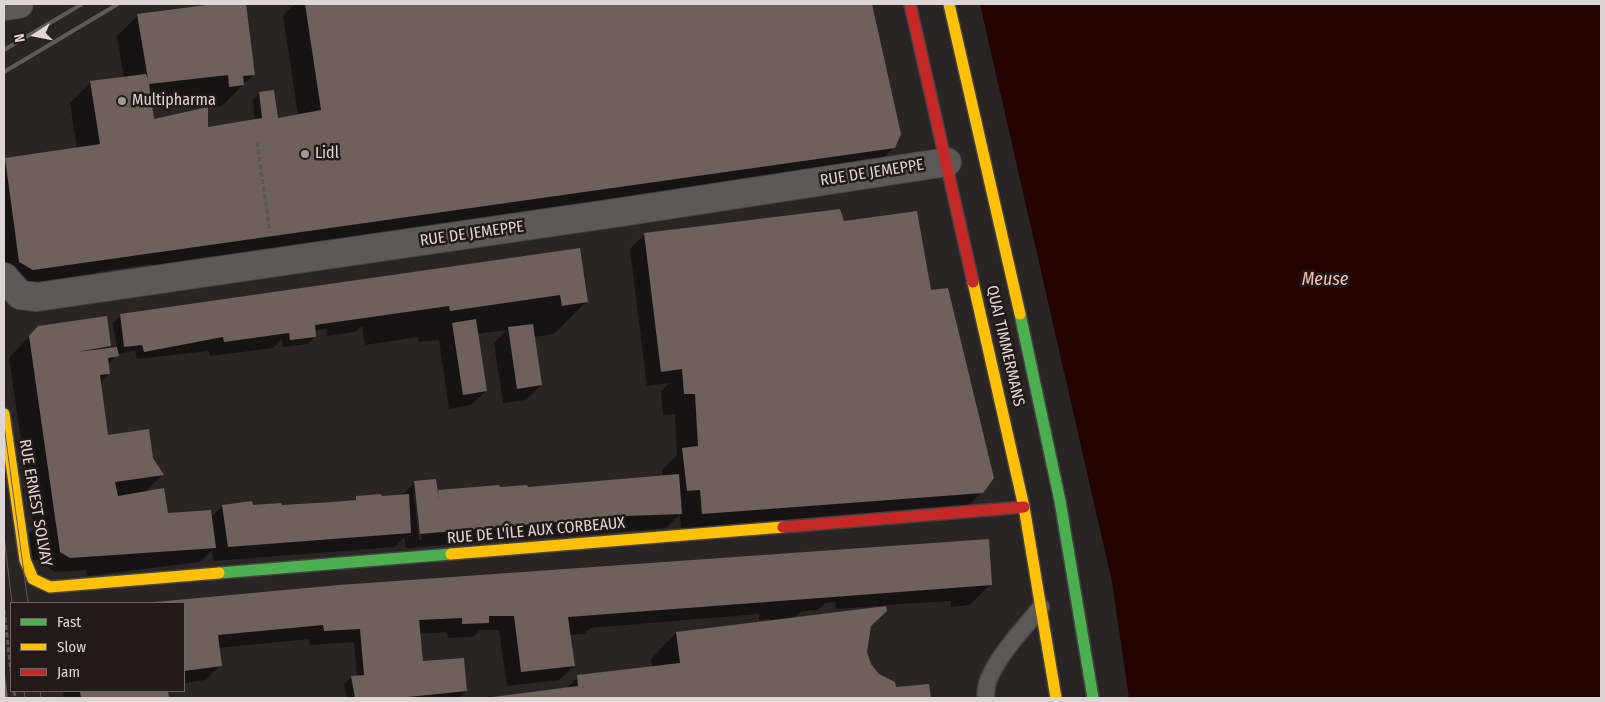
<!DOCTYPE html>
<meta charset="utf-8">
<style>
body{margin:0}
#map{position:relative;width:1605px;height:702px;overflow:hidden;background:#292524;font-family:"Fira Sans Condensed",sans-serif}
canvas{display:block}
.frame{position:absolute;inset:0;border:5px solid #dcd7d6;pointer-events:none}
.legend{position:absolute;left:10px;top:602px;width:175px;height:90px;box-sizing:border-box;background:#211a19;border:1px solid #6c6665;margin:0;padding:6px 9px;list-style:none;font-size:15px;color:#dcd7d6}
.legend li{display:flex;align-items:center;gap:10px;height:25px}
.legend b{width:25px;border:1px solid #6c6665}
.north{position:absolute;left:10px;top:10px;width:50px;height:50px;-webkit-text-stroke:4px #211a19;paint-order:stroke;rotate:259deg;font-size:14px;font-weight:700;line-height:20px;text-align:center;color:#dcd7d6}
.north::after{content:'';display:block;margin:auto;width:18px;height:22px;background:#dcd7d6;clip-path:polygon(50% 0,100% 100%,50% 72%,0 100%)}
</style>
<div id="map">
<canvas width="1605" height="702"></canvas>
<div class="frame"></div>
<ul class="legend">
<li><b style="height:6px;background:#4caf50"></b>Fast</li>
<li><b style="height:6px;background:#ffc107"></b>Slow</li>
<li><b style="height:6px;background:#c62828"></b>Jam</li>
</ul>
<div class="north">N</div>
</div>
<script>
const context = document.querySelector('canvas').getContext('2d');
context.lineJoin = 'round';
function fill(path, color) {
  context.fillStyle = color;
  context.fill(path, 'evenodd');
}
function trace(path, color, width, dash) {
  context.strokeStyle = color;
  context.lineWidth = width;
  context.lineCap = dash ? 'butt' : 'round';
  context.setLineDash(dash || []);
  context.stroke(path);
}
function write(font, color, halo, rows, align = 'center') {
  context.font = font + ' "Fira Sans Condensed",sans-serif';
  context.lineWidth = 5;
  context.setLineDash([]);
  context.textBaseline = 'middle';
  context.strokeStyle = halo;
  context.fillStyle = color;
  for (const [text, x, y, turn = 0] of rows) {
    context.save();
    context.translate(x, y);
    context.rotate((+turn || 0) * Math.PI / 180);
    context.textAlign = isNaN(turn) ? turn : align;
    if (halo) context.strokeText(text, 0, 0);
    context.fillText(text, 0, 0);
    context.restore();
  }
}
const water = new Path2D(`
 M980,4H1601V698H1129L1112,582Z`);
const shadow = new Path2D(`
 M225,4H245L254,74L222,106L209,107L207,95L150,101L153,120L204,129L255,122L253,100L260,93L277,118L298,115L283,15L295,4H870L889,87L894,147L868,173L153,269L152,264L97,272L91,278L12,291L4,286V161L77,149L70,103L91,82L124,78L117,36L138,15Z
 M844,222L930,291L982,492L967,507L681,534L680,514L666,528L406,548L404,537L395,547L213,561L212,550L200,562L87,576L86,570L55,572L46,566L45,559L33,560L29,534L36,527H34L9,358L38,327L110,346L106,350L117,349L113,323L121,316L579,249L586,302L554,334L534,337L541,385L526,400L503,403L494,343L507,330L477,334L486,391L471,405L449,409L439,340L419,342L418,337L365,345L362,326L355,332L327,336L326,329L314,331L315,337L308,344L283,347L282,339L273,348L210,356L209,351L137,359L135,351L117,354L108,365L109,374L100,383L107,437L152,458L162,475L144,493L165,515L210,518L222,506H281L353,501L357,497L401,496L415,483L436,491L498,486L499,489H527L663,476L662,470L677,455L675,414L663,415L661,391L670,383L647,386L630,249L645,234ZM414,494H417L422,540H419Z
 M387,584H991L970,605L951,607V601L885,605L886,610L870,626L866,652L870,665L878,675L895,688L927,686L929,698H485L566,689L578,677L652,668L651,659L676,633L770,621V619L759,620V614L590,628L584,634L570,635L574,666L559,680L507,686L499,630H480L473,637L448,638L447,632L419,634L422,663L466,691L459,698H347L344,684L352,677H357L354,642L310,645L309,639L218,648L220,665L206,680L184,683V603H156ZM835,602L836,609L878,606L879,608L793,619L800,612L818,610L825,603Z
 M63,691H167L168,698H64Z`);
const building = new Path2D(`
 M214,4H246L255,75L243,76L244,85L229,87L228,75L149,84L154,119L208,107V127L262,118L259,92L274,90L278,118L321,110L305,4H872L901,134L895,148L33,270L19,262L5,158L100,144L90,81L146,74L148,79L137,14Z
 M840,209L844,221L917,211L931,290L948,288L994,478L983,493L702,514L700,490L687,491L682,448L698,446L695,394H684L682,369L661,372L644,233Z
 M580,248L588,302L562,306L560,295L450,311L449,306L315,325L316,337L290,340L289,333L224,342L223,337L144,352L142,345L124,347L120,314Z
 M107,316L111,346L77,352L117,347L119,356L108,358L110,374L100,375L108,435L149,429L153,458L164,475L115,482L118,496L164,488L168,513L211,510L216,548L70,558L60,552L29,336L38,326Z
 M476,319L487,391L463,395L452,323Z
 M533,324L542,385L517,389L508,327Z
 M679,474L682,514L625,516L420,534L414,481L436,479L439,500L438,490L499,485L500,487L527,485L528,487Z
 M381,494L382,496L409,494L411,533L228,547L222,505L252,501L253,505L281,503L282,505L333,502L356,500V496Z
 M989,539L992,585L568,617L575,666L521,672L514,616H489V623L462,624V618L419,620L423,661L464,658L467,691L398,698H355L351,676L364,675L360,629L324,631L323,625L218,635L222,666L184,671V603H144L339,585Z
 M886,606L887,611L871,626L867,652L871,664L879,674L895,682L896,687L929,684L931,698H485L578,686L577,675L680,663L676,632Z
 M4,674H5L8,698H4Z
 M80,691H168L169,698H81Z`);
const path = new Path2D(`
 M257,142L270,232
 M4,610L11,671
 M14,691L15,698`);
const lane = new Path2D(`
 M986,698C982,670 1024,629 1041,607`);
const street = new Path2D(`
 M4,6L19,4
 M4,277L20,295L37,297L622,212L947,162`);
const fast = new Path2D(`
 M1020,314L1060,501L1093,698
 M219,573L451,554`);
const slow = new Path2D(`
 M949,4L1020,314
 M973,282L1024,507L1056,698
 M4,414L25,560L33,579L50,587L219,573
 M451,554L783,527`);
const jam = new Path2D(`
 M910,4L973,282
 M783,527L1024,507`);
const tram = new Path2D(`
 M4,425L28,603
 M4,536L12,603
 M24,691L25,698
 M40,691L41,698`);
const rail = new Path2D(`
 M4,50L82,4
 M4,72L118,4`);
const markers = [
 [122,101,5,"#9d9998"],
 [305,154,5,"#9d9998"]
];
const poiNames = [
 ["Multipharma",132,101],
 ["Lidl",315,154]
];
const streetNames = [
 ["RUE DE JEMEPPE",872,173,-9],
 ["RUE DE JEMEPPE",472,234,-8],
 ["QUAI TIMMERMANS",1005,346,77],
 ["RUE ERNEST SOLVAY",35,503,80],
 ["RUE DE L'ÎLE AUX CORBEAUX",536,531,-5]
];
const waterNames = [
 ["Meuse",1325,280]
];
fill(water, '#230303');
fill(shadow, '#0007');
fill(building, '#6d605d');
trace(lane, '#454242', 19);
trace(street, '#454242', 30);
trace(fast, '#454242', 14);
trace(slow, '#454242', 14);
trace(jam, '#454242', 14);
trace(path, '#595756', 3, [5, 2.5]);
trace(lane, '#5c5a59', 16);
trace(street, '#5c5a59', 28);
trace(fast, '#4caf50', 11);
trace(slow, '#ffc107', 11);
trace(jam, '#c62828', 11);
trace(tram, '#5e5b5a', 1);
trace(rail, '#5e5b5a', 4);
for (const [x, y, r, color] of markers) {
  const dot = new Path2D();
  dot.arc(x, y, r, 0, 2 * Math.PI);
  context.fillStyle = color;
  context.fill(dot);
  trace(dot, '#211a19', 2);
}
write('16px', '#dcd7d6', '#211a19', poiNames, 'left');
write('16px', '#dcd7d6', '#211a19', streetNames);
write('italic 18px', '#f4c1b2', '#211a19', waterNames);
</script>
